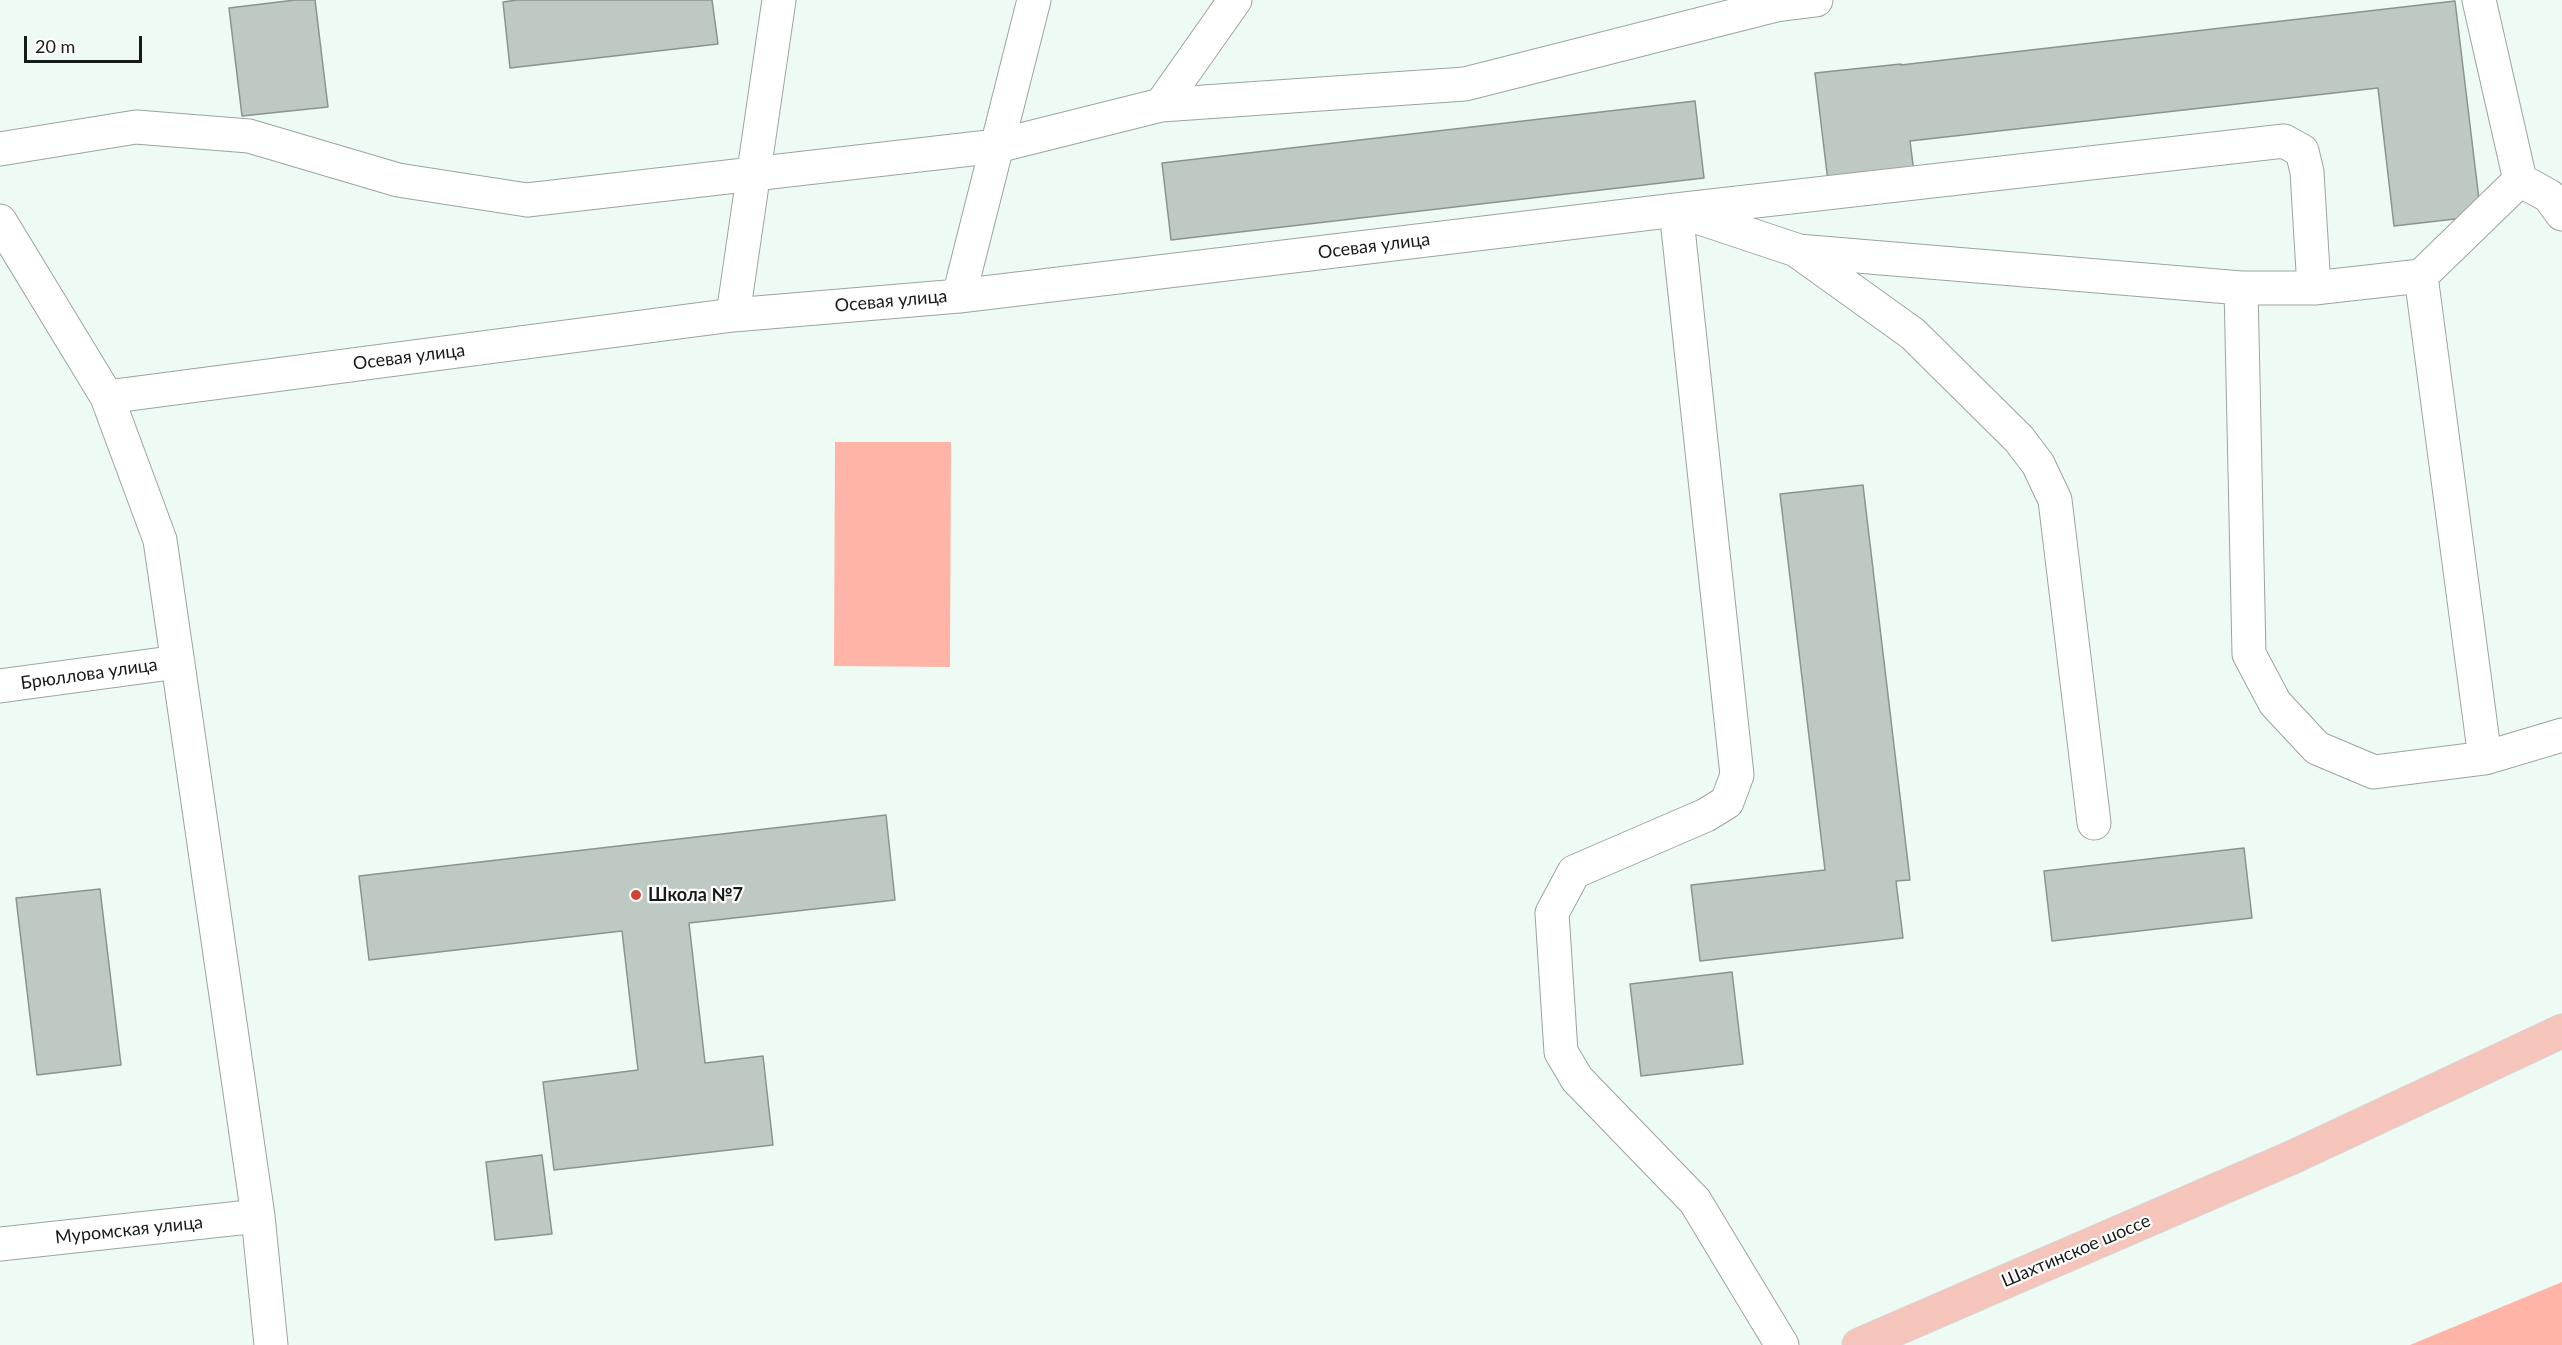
<!DOCTYPE html>
<meta charset="utf-8">
<style>
body{margin:0}
#map{position:relative;width:2562px;height:1345px;overflow:hidden;background:#eefaf4;font-family:Lato,sans-serif}
canvas{display:block}
.scale{position:absolute;left:24px;top:36px;width:118px;height:27px;box-sizing:border-box;border:3px solid #161a18;border-top:0;padding-left:8px;font-size:18px;line-height:21px;white-space:nowrap;color:#161a18;-webkit-text-stroke:4px #fff;paint-order:stroke}
</style>
<div id="map">
<canvas width="2562" height="1345"></canvas>
<div class="scale">20 m</div>
</div>
<script>
const context = document.querySelector('canvas').getContext('2d');
context.lineJoin = 'round';
function fill(path, color) {
  context.fillStyle = color;
  context.fill(path, 'evenodd');
}
function trace(path, color, width, dash) {
  context.strokeStyle = color;
  context.lineWidth = width;
  context.lineCap = dash ? 'butt' : 'round';
  context.setLineDash(dash || []);
  context.stroke(path);
}
function write(font, color, halo, rows, align = 'center') {
  context.font = font + ' Lato,sans-serif';
  context.lineWidth = 4.5;
  context.setLineDash([]);
  context.textBaseline = 'middle';
  context.strokeStyle = halo;
  context.fillStyle = color;
  for (const [text, x, y, turn = 0] of rows) {
    context.save();
    context.translate(x, y);
    context.rotate((+turn || 0) * Math.PI / 180);
    context.textAlign = isNaN(turn) ? turn : align;
    if (halo) context.strokeText(text, 0, 0);
    context.fillText(text, 0, 0);
    context.restore();
  }
}
const green = new Path2D(`
 M835,442H951L950,667L834,666Z
 M2562,1282V1345H2410Z`);
const building = new Path2D(`
 M295,0H315L328,107L242,116L229,8Z
 M517,0H712L718,44L510,68L503,2Z
 M2455,1L2481,216L2394,226L2378,88L1910,141L1915,180L1829,190L1815,73L1901,64V65Z
 M1695,101L1704,178L1171,240L1162,163Z
 M1863,485L1910,880L1896,881L1903,938L1700,961L1691,885L1825,870L1780,494Z
 M886,815L895,900L689,923L705,1063L763,1056L773,1145L554,1170L543,1082L638,1070L622,931L369,960L359,876Z
 M2244,848L2252,918L2052,941L2044,871Z
 M100,889L121,1065L37,1075L16,898Z
 M1732,972L1743,1064L1641,1076L1630,984Z
 M542,1155L552,1234L495,1240L486,1162Z`);
const minor = new Path2D(`
 M2479,0L2520,180
 M1161,105L1235,0
 M0,149L136,127L249,136L398,180L527,200L997,146L1161,105L1465,84L1776,5L1816,0
 M2520,180L2549,196L2562,214
 M0,221L107,397L160,540L258,1216L271,1345
 M1798,251L2241,288H2314
 M2421,276L2485,758
 M2241,288L2249,654L2275,703L2317,748L2374,772L2485,758L2562,735
 M959,296L1034,0
 M733,315L779,0
 M107,397L733,315L959,296L1676,210L1796,250L1913,334L2019,439L2038,464L2055,500L2094,823
 M0,686L178,662
 M0,1244L258,1216
 M1782,1345L1695,1201L1577,1079L1561,1052L1552,913L1574,872L1706,815L1727,802L1737,775L1676,210L2284,141L2302,151L2307,172L2314,288L2421,276L2520,180`);
const major = new Path2D(`
 M1859,1345L2293,1157L2562,1031`);
const markers = [
 [636,895,6,"#d14433"]
];
const streetNames = [
 ["Осевая улица",1374,246,-7],
 ["Осевая улица",891,301,-5],
 ["Осевая улица",409,357,-7],
 ["Брюллова улица",89,674,-8],
 ["Муромская улица",129,1230,-6],
 ["Шахтинское шоссе",2076,1251,-23]
];
const poiNames = [
 ["Школа №7",648,895]
];
fill(green, '#feb4a6');
fill(building, '#bec9c4');
trace(building, '#8a948f', 1.5);
trace(minor, '#9aa59f', 35);
trace(major, '#d5d6d5', 35);
trace(minor, '#fff', 33);
trace(major, '#f5c5bc', 33);
for (const [x, y, r, color] of markers) {
  const dot = new Path2D();
  dot.arc(x, y, r, 0, 2 * Math.PI);
  context.fillStyle = color;
  context.fill(dot);
  trace(dot, '#fff', 2);
}
write('18px', '#161a18', '#fff', streetNames);
write('bold 18px', '#161a18', '#fff', poiNames, 'left');
</script>
